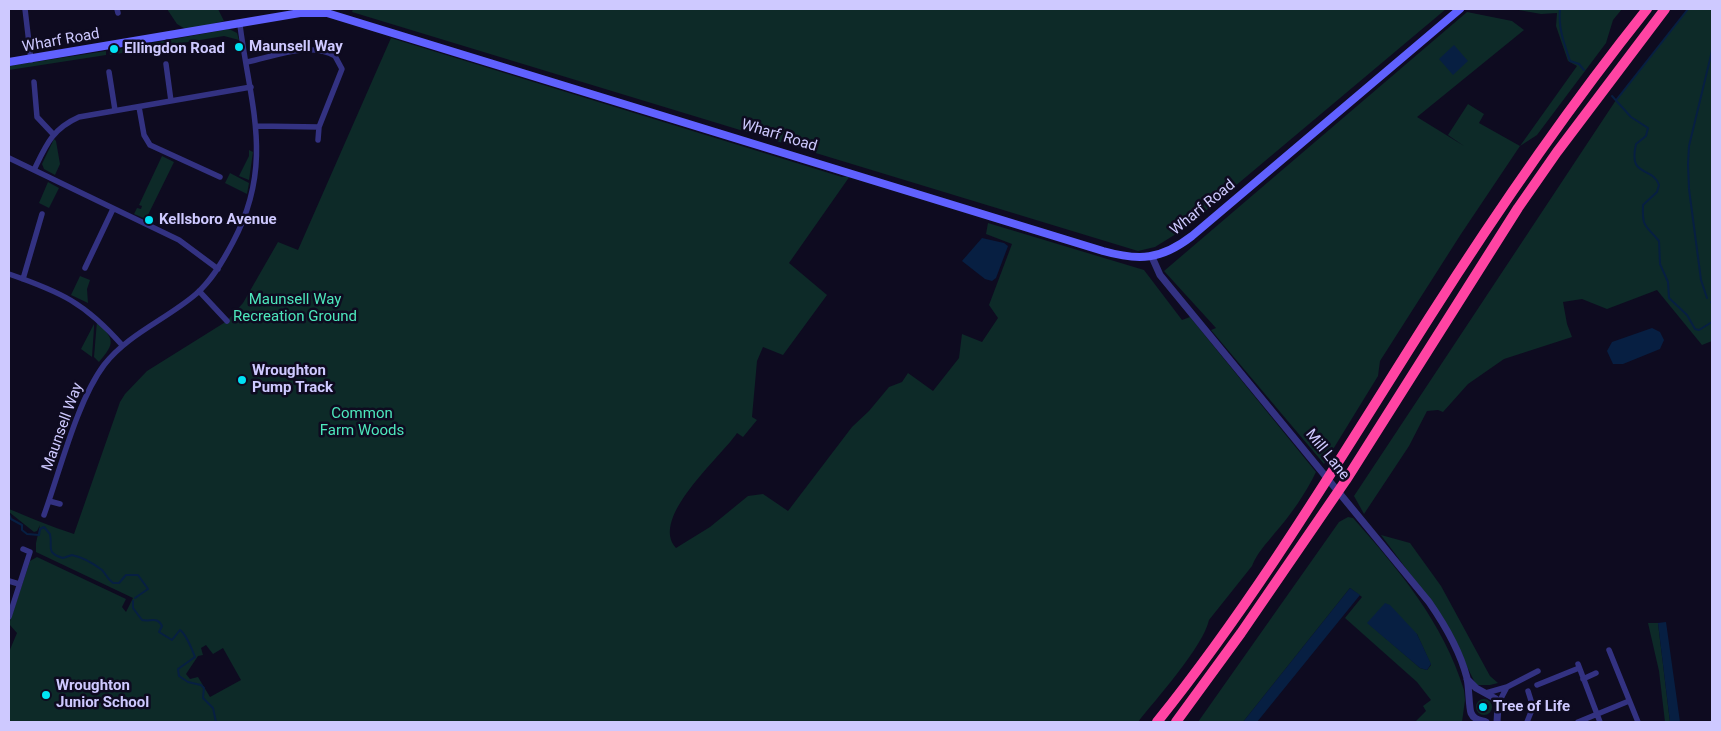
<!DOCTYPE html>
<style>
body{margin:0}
#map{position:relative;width:1721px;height:731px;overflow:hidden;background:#0e0b20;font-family:Roboto,sans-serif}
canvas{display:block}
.frame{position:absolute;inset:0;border:10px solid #cec9ff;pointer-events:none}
</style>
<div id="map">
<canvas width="1721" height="731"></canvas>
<div class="frame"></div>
</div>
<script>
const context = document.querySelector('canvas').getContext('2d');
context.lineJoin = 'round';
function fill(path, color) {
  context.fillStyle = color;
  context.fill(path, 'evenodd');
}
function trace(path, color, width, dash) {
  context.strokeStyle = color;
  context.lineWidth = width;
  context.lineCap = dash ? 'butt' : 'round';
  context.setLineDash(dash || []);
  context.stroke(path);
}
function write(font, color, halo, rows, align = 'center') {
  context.font = font + ' Roboto,sans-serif';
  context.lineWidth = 5;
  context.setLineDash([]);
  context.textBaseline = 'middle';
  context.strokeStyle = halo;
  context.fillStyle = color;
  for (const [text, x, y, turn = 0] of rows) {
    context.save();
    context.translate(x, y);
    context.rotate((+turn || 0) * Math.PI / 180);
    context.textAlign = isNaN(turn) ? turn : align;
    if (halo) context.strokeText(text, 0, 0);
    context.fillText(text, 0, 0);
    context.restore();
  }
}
const green = new Path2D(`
 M167,9H218L224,21L187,30L177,24Z
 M353,9H1446L1184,229L1155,247L1138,251L352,12Z
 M1513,9H1622L1613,20L1606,43L1537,135L1520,146L1461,234L1380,361L1378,376L1324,464L1211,330L1216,328L1164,271L1467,12L1512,21L1524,30L1417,117L1464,146L1448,135L1468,104L1484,114L1479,123L1520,146L1577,66L1568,61L1556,26L1557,13L1541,14Z
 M1688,9H1712V341L1702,345L1657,290L1607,309L1582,299L1563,302L1567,324L1572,337L1504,359L1468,384L1443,412L1438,410L1427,411L1409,446L1364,514L1354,496L1616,100Z
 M229,29L237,33L239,40L224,36L110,55L109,51Z
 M391,38L842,177L850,176L789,263L827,295L783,355L763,347L757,361L752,417L757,420L743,437L737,433C720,458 649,518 676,548L710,527L748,496L763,494L788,511L852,427L869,411L889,387L902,382L908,373L933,391L959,358L962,334L982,342L998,318L989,305L1012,244L986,234L988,223L1144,270L1182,320L1190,317L1316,472C1306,493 1290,516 1274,534C1266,544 1257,553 1252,566L1209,620C1203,647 1156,699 1138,722H9V652L17,633L9,624L30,561L37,557L126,599L122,607L126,612L133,598L36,552V543L40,525L37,531L34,532L9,512V509C33,519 50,526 74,534L120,402L125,394L147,371L227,321L243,303L278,242L298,250ZM206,645L213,654L223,648L241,680L210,697L198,677L190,679L186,674L198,656L203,655L201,648Z
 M106,51V55L9,70V66Z
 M54,139L56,141L60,164L55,175L44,169L42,164Z
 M249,150L253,152L249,180L239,176L249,156Z
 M162,156L174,162L146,219L134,214L137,208L141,209L142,206L139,205Z
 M230,173L249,183L247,194L225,183Z
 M48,182L59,188L49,208L39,203Z
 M80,276L90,280L87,289L88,303L71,295Z
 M97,321C114,340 116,342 99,362L94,357Z
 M94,324V328L92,357L81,349Z
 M1348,517L1353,518C1399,570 1443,622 1464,690L1465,700L1462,722H1415L1426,711L1423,706L1431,700L1417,682L1345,618L1362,597L1350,588L1243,722H1198L1339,522ZM1368,623L1417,634L1431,665L1427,670L1420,668Z
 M1381,535L1410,543L1441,586L1490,676L1498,683L1490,685H1476L1444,619Z
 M1648,623H1658L1670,722H1665L1659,671Z
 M1476 707a8 8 0 1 1 16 0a8 8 0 1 1-16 0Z`);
const water = new Path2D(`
 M1454,45L1468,61L1453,75L1439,59Z
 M982,238L1004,243L1008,246L996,278L992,281L985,279L962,261Z
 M1652,328L1660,332L1664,340L1660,349L1623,364H1613L1607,351L1612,342Z
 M1350,588L1360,595L1257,722H1243Z
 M1385,603L1390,605L1417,634L1431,664L1427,670L1420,668L1367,623Z
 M1666,622L1680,722H1670L1658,623Z`);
const stream = new Path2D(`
 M1560,9C1558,28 1564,43 1570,61L1579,64L1584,70
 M1612,96L1631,117L1648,128L1646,136L1636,144C1628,179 1652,165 1659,185L1657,192L1643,205C1642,229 1646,225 1659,241L1660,264L1668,282L1669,298L1687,315L1695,329L1699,330L1712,322
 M1617,99L1688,9
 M1707,298L1701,280L1689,189L1688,164L1689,146L1712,51
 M1711,302L1712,303
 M9,514L11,519L22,525V530L27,534L39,535L40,529L44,527L50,534C53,547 45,553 63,558L72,555C82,557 94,564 102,570C106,574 107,579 113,583H119L126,575H138L148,589L135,598
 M133,601V608L142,620C151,622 157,616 162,626L159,632L172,640L180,630C185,633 192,649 195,657L178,669L179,676L188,682L201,685L204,688L203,698L213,708L216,722`);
const minor = new Path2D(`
 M25,9L31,60
 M117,9L118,13
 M247,62C273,57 310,41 335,56L342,69L319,127L257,126
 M166,64L171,101
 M109,72L115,110
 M34,82L37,117L53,134
 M139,107L144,135L150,145L220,177
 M318,140L319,127
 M9,158L179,240L218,269
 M34,170C46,145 52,129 79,117L251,87
 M85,268L113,209
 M9,274C61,292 85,303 122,345
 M23,279L42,214
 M199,291L227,321
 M49,501L60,504
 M44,515C60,471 77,401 104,365C128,334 167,319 196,294C212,280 223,261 233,242C275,163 250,105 240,25
 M9,581L19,584
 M9,617L30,552L23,549
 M1609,650L1638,722
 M1578,664L1600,722
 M1583,679L1596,673
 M1537,685L1579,668
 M1486,693L1507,687L1538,671
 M1498,704L1507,687
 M1527,722L1533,707L1528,691
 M1578,722L1629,701`);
const tertiary = new Path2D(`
 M1152,257L1160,275L1429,602C1445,625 1460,651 1467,678C1469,687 1469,708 1471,713C1474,720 1480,720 1486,722
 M1467,679L1476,688L1496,699L1498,706L1497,722`);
const secondary = new Path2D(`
 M9,62L300,13H327L1103,251C1139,261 1161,260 1192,236L1460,9`);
const motorway = new Path2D(`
 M1157,722C1259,595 1342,455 1429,318C1497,211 1568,108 1647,9
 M1176,722L1241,633L1346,480L1518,208L1557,152L1665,9`);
const markers = [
 [239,47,5,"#00e3f4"],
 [114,49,5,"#00e3f4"],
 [149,220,5,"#00e3f4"],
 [242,380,5,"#00e3f4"],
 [46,695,5,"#00e3f4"],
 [1483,707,5,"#00e3f4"]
];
const streetNames = [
 ["Wharf Road",61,41,-10],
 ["Wharf Road",779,136,17],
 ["Wharf Road",1203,208,-39],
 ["Maunsell Way",63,427,-70],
 ["Mill Lane",1327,455,51]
];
const poiNames = [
 ["Maunsell Way",249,47],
 ["Ellingdon Road",124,49],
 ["Kellsboro Avenue",159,220],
 ["Wroughton",252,371],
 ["Pump Track",252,388],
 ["Wroughton",56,686],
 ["Junior School",56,703],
 ["Tree of Life",1493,707]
];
const parkNames = [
 ["Maunsell Way",295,300],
 ["Recreation Ground",295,317],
 ["Common",362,414],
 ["Farm Woods",362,431]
];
fill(green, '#0d2a28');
fill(water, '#071f42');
trace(stream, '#071f42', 2);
trace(minor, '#333282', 5.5);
trace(tertiary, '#333282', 7);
trace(secondary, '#6061ff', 8);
trace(motorway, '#ff44a3', 10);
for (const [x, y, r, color] of markers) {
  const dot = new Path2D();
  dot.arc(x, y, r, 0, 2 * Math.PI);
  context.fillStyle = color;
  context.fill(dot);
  trace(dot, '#0e0b20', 2);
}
write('15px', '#cec9ff', '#0e0b20', streetNames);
write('bold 15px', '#cec9ff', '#0e0b20', poiNames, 'left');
write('15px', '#4de7bc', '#0e0b20', parkNames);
</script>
